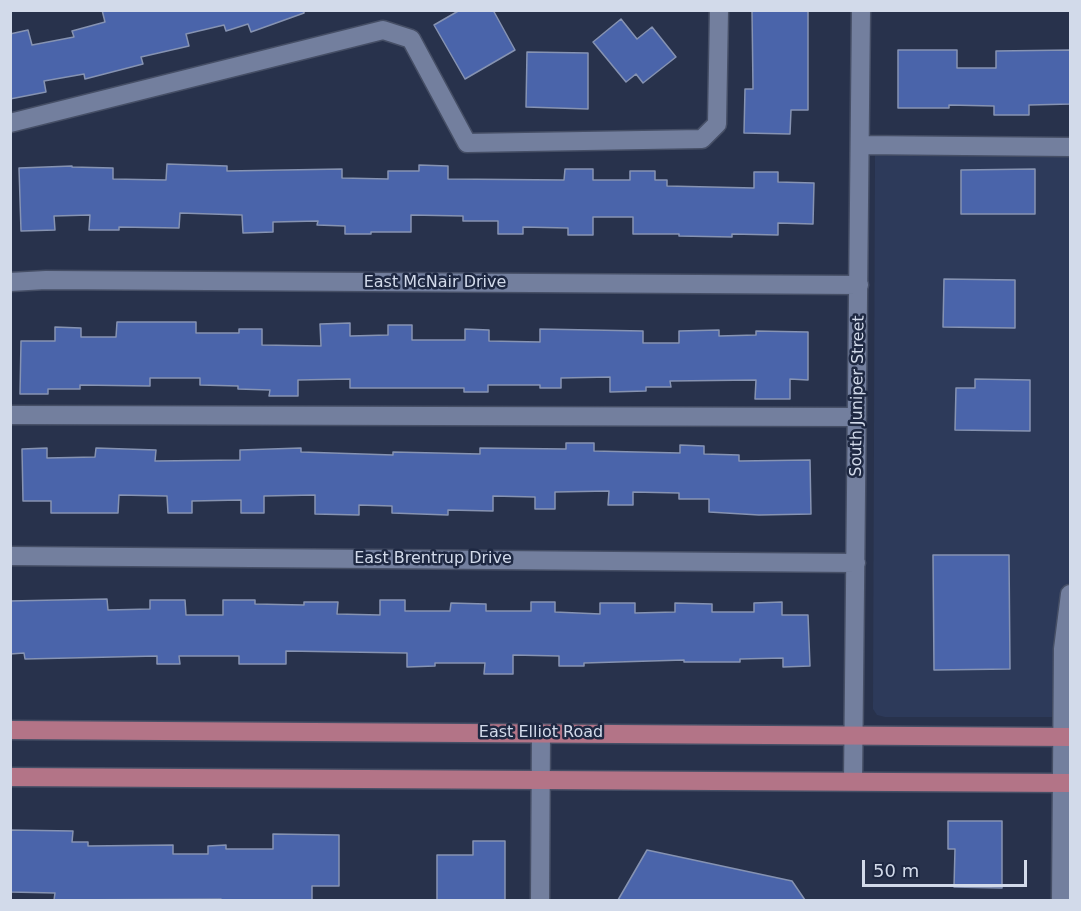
<!DOCTYPE html>
<style>
body{margin:0}
#map{position:relative;width:1081px;height:911px;overflow:hidden;background:#28324c;font-family:"DejaVu Sans",sans-serif}
canvas{display:block}
.frame{position:absolute;inset:0;border:12px solid #d2daea;pointer-events:none}
.scale{position:absolute;left:862px;top:860px;width:165px;height:27px;box-sizing:border-box;border:3px solid #d2daea;border-top:0;padding-left:8px;font-size:18px;line-height:21px;white-space:nowrap;color:#d2daea;-webkit-text-stroke:4px #1e2842;paint-order:stroke}
</style>
<div id="map">
<canvas width="1081" height="911"></canvas>
<div class="frame"></div>
<div class="scale">50 m</div>
</div>
<script>
const context = document.querySelector('canvas').getContext('2d');
context.lineJoin = 'round';
function fill(path, color) {
  context.fillStyle = color;
  context.fill(path, 'evenodd');
}
function trace(path, color, width, dash) {
  context.strokeStyle = color;
  context.lineWidth = width;
  context.lineCap = dash ? 'butt' : 'round';
  context.setLineDash(dash || []);
  context.stroke(path);
}
function write(font, color, halo, rows, align = 'center') {
  context.font = font + ' "DejaVu Sans",sans-serif';
  context.lineWidth = 5;
  context.setLineDash([]);
  context.textBaseline = 'middle';
  context.strokeStyle = halo;
  context.fillStyle = color;
  for (const [text, x, y, turn = 0] of rows) {
    context.save();
    context.translate(x, y);
    context.rotate((+turn || 0) * Math.PI / 180);
    context.textAlign = isNaN(turn) ? turn : align;
    if (halo) context.strokeText(text, 0, 0);
    context.fillText(text, 0, 0);
    context.restore();
  }
}
const built = new Path2D(`
 M875,152L1070,155V717H885L877,715L873,709Z`);
const building = new Path2D(`
 M102,10H304V13L251,32L248,24L226,31L224,25L186,34L189,46L141,57L143,64L85,79L84,74L44,81L46,92L10,99V34L28,30L32,45L74,37L72,31L105,22Z
 M460,10H493L515,50L465,79L434,25Z
 M752,10H808V110H791L790,134L744,133L745,89H753Z
 M621,19L637,39L652,27L676,57L643,83L636,74L626,82L593,42Z
 M898,50H957V68H996V51L1071,50V104L1029,105V115H994V106L949,105V108H898Z
 M527,52L588,53V109L526,107Z
 M167,164L227,166V171L342,169V178L388,179V171H419V165L448,166V179L564,180L565,169H593V180H630V171H655V180H667V186L754,188V172H778V182L814,183L813,224L778,223V235L732,234V237L679,236V234H633V217H593V235H568V228L523,227V234H498V221H463V216L411,215V232H371V234H345V226L317,225L318,221L273,222V232L243,233L242,215L180,213L179,228L119,227V230H89L90,215L54,216L55,230L21,231L19,168L72,166V167L113,168V179L166,180Z
 M1035,169V214H961V170Z
 M944,279L1015,280V328L943,327Z
 M117,322H196V333H239V329H262V345L321,346L320,324L350,323V336L388,335V325H412V340H465V329L489,330V341L540,342V329L643,331V343H679V331L719,330V336L756,335V331L808,332V380L790,379V399H755L756,380L670,381L671,387H646V391L610,392V377L561,378V388H540V385H488V392H464V388H350V379L298,380V396H269L270,390L238,389V386L200,385V378H150V386L80,385V389H48V394H20L21,341H55V327L81,328V337H116Z
 M975,379L1030,380V431L955,430L956,388H975Z
 M566,443H594V451L680,453V445L704,446V454L739,455V461L810,460L811,514L759,515L709,512V499H679V493L633,492V505H608L609,491L555,492V509H535V497L493,496V511L448,510V515L392,513V506L359,505V515L315,514V495L264,496V513H241V500L192,501V513H168L167,496L119,495L118,513H51V501H23L22,449L47,448V458L95,457L96,448L156,450L155,461L240,460V450L301,448V452L393,455V452L480,454V448L566,449Z
 M933,555H1009L1010,669L934,670Z
 M107,599L108,610L150,609V600H185L186,615H223V600H255V604L304,605V602H338L337,614L380,615V600H405V611H450L451,603L486,604V611H531V602H555V612L600,614V603H635V613L675,612V603L712,604V612H754V603L782,602V615H808L810,666L783,667V658L740,659V662H684V660L584,663V666H559V656L513,655V674H484L485,663H435V666L407,667V653L286,651V664H239V656H179L180,664H157V656L25,659L24,653L10,654V601Z
 M948,821H1002V888L954,887L955,849H948Z
 M10,830L73,831L72,842H88V846L173,845V854H208V846L226,845V849H273V834L339,835V886H312V900H221V899L54,900L55,893L10,892Z
 M473,841H505V900H437V855H473Z
 M647,850L792,881L805,900H618Z`);
const minor = new Path2D(`
 M10,123L383,30L411,39L467,143L702,139L717,124L719,10
 M860,145L1070,147
 M10,282L46,280L859,285
 M10,415L857,417
 M10,556L856,563
 M853,781L861,10
 M540,900L541,733
 M1061,900L1063,649L1070,594`);
const major = new Path2D(`
 M10,730L1070,737
 M10,777L1070,783`);
const streetNames = [
 ["East McNair Drive",435,283],
 ["South Juniper Street",858,396,-89],
 ["East Brentrup Drive",433,559],
 ["East Elliot Road",541,733]
];
fill(built, '#2d3a5a');
fill(building, '#4a64aa');
trace(building, '#8693b2', 1.5);
trace(minor, '#464f66', 21);
trace(major, '#464f66', 21);
trace(minor, '#737f9e', 18);
trace(major, '#b37487', 18);
write('16px', '#d2daea', '#1e2842', streetNames);
</script>
